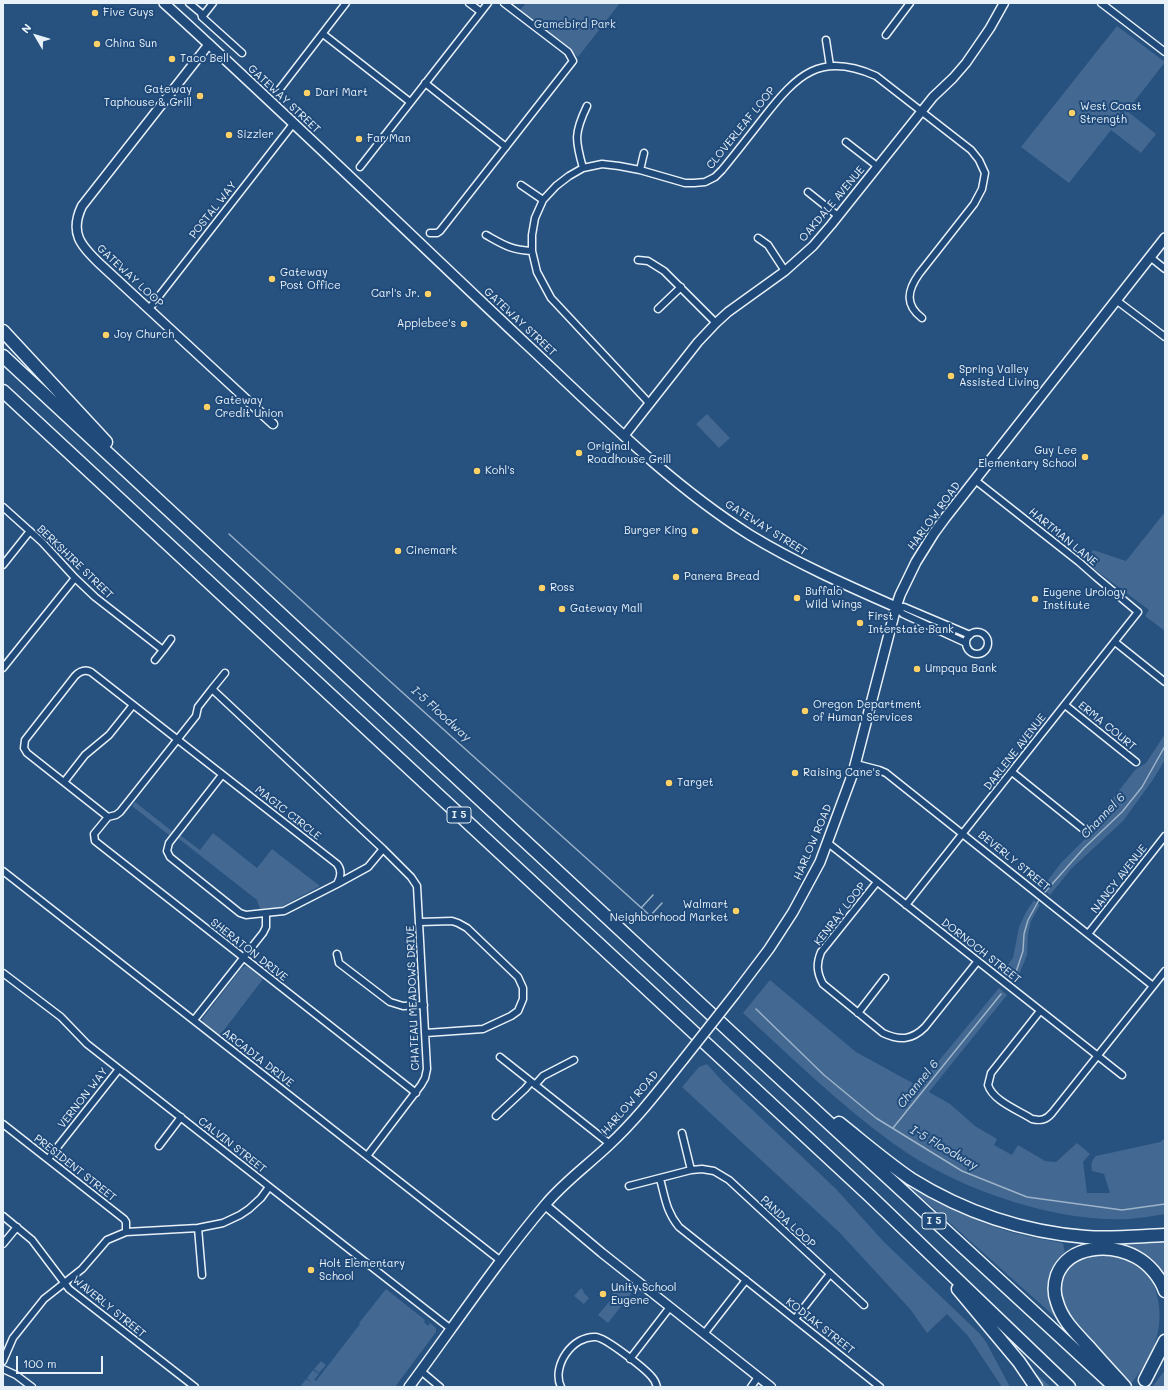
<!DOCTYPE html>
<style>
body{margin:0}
#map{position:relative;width:1168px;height:1390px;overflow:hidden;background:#27517f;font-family:Mali,sans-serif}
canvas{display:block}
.frame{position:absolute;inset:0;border:4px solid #e8f1f8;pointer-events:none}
.north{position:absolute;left:16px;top:16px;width:40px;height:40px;-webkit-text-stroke:3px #1f4a7a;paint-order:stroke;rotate:308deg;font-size:11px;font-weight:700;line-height:16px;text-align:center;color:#e8f1f8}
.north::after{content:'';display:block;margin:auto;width:14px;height:18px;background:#e8f1f8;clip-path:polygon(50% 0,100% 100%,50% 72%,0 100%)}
.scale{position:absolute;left:16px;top:1356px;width:87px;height:18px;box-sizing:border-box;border:2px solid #e8f1f8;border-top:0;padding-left:5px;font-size:12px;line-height:14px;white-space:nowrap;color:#e8f1f8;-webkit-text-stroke:3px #1f4a7a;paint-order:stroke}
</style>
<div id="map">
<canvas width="1168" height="1390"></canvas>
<div class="frame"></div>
<div class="north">N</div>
<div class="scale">100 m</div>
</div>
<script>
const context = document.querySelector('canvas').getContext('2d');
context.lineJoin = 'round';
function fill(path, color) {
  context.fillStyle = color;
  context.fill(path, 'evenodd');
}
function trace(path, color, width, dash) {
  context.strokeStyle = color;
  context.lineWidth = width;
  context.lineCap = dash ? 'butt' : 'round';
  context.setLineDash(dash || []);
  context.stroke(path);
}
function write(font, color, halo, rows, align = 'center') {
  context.font = font + ' Mali,sans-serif';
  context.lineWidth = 4;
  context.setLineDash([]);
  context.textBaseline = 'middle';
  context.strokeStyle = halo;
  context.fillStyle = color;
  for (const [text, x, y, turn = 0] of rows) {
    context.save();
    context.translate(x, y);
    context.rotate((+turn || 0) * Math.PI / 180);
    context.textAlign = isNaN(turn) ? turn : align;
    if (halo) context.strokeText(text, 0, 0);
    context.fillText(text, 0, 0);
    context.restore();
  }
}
const green = new Path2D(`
 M526,3H620L578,57L520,10Z
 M1117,26L1165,62L1127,111L1156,134L1141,153L1111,130L1069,183L1021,147Z
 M707,414L730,438L719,448L696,424Z
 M1165,512V631L1145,616L1149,610L1085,562L1093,550L1126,561Z
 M1165,734V760L1152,781L1123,821L1071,869L1050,895L1042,888L1061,863L1086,838L1090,827L1136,769L1146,763Z
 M135,802L172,831L169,835L132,806Z
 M213,833L257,868L272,849L320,886L281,907L260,909L257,900L178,838L180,835L200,850Z
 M1034,900L1040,905L1031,921L1028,934L1027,955L1016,982L1003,971L1013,958L1019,927L1026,912Z
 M245,966L248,967L263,979L221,1034L217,1035L204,1024L202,1019L241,969Z
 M770,980L856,1052L918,1086L999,988L1007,995L929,1092L950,1104L975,1126L997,1139L994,1145L1012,1155L1018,1145L1045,1161L1056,1162L1077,1143L1090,1154L1083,1162L1087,1193H1110L1104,1174L1092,1171C1091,1164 1091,1161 1096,1156L1160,1142L1164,1139L1165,1135V1214C1153,1216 1141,1218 1129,1219C1055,1223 954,1188 894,1144C840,1105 792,1058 743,1013Z
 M707,1064L723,1082L836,1189L884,1242L980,1334L986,1342L1010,1387H1002L968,1336L947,1314L927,1333L910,1309L839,1232L682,1087L699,1067Z
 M903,1181C939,1202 974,1222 1014,1233C1030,1237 1047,1240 1063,1243L1065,1253C1061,1257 1057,1261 1054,1265C1044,1281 1049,1301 1055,1317Z
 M1165,1242V1274C1154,1257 1142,1252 1123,1245Z
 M1105,1252C1113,1255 1124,1256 1132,1260C1140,1266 1147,1275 1153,1283C1168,1321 1156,1354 1130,1385L1070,1319L1062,1305L1059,1283L1062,1273L1078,1258Z
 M623,1284L633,1291L608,1323L598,1315L614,1296L612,1294L617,1288L619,1289Z
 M581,1288L584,1291L583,1292L589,1298L584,1304L574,1296Z
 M386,1289L425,1320L424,1322L428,1326L430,1323L436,1328V1332L395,1387H300L306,1379L312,1383L307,1378L313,1370L319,1374L314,1380L316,1381L360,1324L359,1323Z
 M321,1361L326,1365L319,1373L314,1369Z
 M1032,1370L1051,1387H1044Z
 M1165,1370V1387H1152Z`);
const stream = new Path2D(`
 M229,534L392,683L656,921
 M1045,892L1084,848L1122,812L1142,787L1165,746
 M642,907L653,895
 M651,915L662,903
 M654,917L657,919
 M1015,975L1023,951L1024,934L1028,920L1039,900
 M756,1009L824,1075L876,1118L962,1171L1027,1197L1122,1210L1165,1204
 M893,1128L1001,994`);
const minor = new Path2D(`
 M189,3L201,13L202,17L242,53
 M1101,3L1165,52
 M481,12L488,3
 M202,17L213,3
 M323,34L410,102
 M886,35L910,3
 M826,40L830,66
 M425,83L506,147
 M279,90L346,3
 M846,142L877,166
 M360,167L481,12L469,3
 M583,168C575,140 574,133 587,106
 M640,170L644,153
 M521,185L543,200
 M808,192L838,216
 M430,233H437L440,231L573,61L568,52L504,3
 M486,235C504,245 511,250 532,251
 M758,238L768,245L785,271
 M1150,257L1165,269
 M638,260L648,261L664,271L716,323
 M1116,300L1165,337
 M149,309L293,124
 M658,309L681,287
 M650,404L551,298L537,272L532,251V235L535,218L543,200L556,186L569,176L583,168L602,164L619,166L640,170L685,183H694L705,182L715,177L722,170C736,153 750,135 764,117C797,75 820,51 876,76L971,150L979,160L985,173L982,189L974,204L919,274C907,291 905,305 922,318
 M3,507L42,542L75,578L95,597L163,650L155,660
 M3,565L30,531
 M896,607H904L970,635
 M896,607L903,614L966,643
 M966 643a11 11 0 1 1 22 0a11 11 0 1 1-22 0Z
 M1115,642L1165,682
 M163,650L171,639
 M3,668L75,578
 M212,689L225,673
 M1065,705L1136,762
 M856,764L879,770L886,773L1153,986
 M1012,772L1083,829
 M222,775L169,843L167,851L170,857L240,913L246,915L284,911L337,884C341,877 342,870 337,864C255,800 173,736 91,672C85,669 80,671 75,676L25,740L24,748L27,753L108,817L116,815L120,812L196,716L198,707L212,689L383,849L368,867L337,884
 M64,782L85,755L109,735L133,705
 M108,817L94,834L95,841L416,1093
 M828,843L1122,1075
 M3,871L501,1261
 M877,882L821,952C816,964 817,973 823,984L883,1033C900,1041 912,1040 925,1027L977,962
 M906,905L1138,612L1096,577L1079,562L975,480
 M420,922L452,921L458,923L467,928L518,977L523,988V999L518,1011L511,1016L483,1029L426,1033
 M1088,934L1165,836
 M337,954L339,963L390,1002L403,1006L424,1005
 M3,973L61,1017L87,1044L451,1329
 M1040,1011L991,1073L988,1085C993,1101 1018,1110 1032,1119C1041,1121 1046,1120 1052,1113L1165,971
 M858,1013L885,978
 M194,1020L263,933L266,927V913
 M500,1057L610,1144
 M535,1085L543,1076L574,1060
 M496,1116L525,1089L531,1082
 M3,1124L124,1219L126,1222V1232
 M682,1133L691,1170
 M159,1146L181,1117
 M367,1156L421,1085L425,1078L427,1069L417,886L411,877L383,849
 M48,1159L119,1069
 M660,1179C665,1197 666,1211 679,1227L880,1387
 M629,1186L691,1170L702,1169L714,1171L729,1180L864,1305
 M3,1216L32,1240L69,1289L195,1387
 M198,1228L202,1275
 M3,1244L17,1227
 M795,1319L830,1274
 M704,1334L746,1280
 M630,1359L670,1307
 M3,1361L13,1338L44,1299L82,1269L107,1240L126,1232L198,1228L223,1223L240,1215L249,1209L261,1198L269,1187
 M3,1369L16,1375L32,1387
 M421,1371L440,1387
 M561,1387C551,1366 573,1335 596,1337C606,1338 644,1368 651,1376C654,1379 656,1383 657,1387
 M751,1387L758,1377`);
const tertiary = new Path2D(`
 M209,44L82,206C69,233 81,246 100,264L273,424
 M624,436L698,342L716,323L728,312L785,271L813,246L831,225L933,97L953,78L966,63L990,28L1004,3
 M545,1205L602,1253L771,1387`);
const secondary = new Path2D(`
 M164,3C286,114 404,229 524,342C596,409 666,482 750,535C796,563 846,585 896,607
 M735,994L769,949L793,912L820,862L853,773L896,607L900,595L916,562L934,533L945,518L1165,238
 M409,1387C454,1326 496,1263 545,1205C564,1182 588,1165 609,1145C637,1119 659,1090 683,1060`);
const motorway = new Path2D(`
 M3,331L106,442
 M3,356L754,1054L1115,1387
 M3,391L870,1196L1069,1387
 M839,1123C863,1142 886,1162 911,1179C964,1212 1024,1232 1086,1237C1112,1239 1139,1236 1165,1235
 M958,1289L1019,1362L1036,1387
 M1145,1380L1165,1341
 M1125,1387C1112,1373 1100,1360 1088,1346C1076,1333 1062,1320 1057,1302C1054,1294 1054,1284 1057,1275C1069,1245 1110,1243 1136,1257C1149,1264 1160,1277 1165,1291`);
const secondaryBridge = new Path2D(`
 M683,1060L735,994`);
const markers = [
 [95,13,4,"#ffd166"],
 [97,44,4,"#ffd166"],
 [172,59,4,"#ffd166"],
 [307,93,4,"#ffd166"],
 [200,96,4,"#ffd166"],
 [1072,113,4,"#ffd166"],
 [229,135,4,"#ffd166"],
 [359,139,4,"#ffd166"],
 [272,279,4,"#ffd166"],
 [428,294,4,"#ffd166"],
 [464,324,4,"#ffd166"],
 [106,335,4,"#ffd166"],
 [951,376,4,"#ffd166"],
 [207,407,4,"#ffd166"],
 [579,453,4,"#ffd166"],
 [1085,457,4,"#ffd166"],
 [477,471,4,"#ffd166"],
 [695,531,4,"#ffd166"],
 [398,551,4,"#ffd166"],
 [676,577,4,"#ffd166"],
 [542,588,4,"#ffd166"],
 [797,598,4,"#ffd166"],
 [1035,599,4,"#ffd166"],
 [562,609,4,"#ffd166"],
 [860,623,4,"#ffd166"],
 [917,669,4,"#ffd166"],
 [805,711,4,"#ffd166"],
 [795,773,4,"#ffd166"],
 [669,783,4,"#ffd166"],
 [736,911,4,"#ffd166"],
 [311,1270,4,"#ffd166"],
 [603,1294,4,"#ffd166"]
];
const shields = [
 [459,815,24],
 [934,1221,24]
];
const shieldNames = [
 ["I 5",459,815],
 ["I 5",934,1221]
];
const poiNames = [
 ["Five Guys",103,13],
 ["China Sun",105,44],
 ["Taco Bell",180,59],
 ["Gateway",192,90,"right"],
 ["Taphouse & Grill",192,103,"right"],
 ["Dari Mart",315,93],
 ["West Coast",1080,107],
 ["Strength",1080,120],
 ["Sizzler",237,135],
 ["Far Man",367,139],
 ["Gateway",280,273],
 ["Post Office",280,286],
 ["Carl's Jr.",420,294,"right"],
 ["Applebee's",456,324,"right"],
 ["Joy Church",114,335],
 ["Spring Valley",959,370],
 ["Assisted Living",959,383],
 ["Gateway",215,401],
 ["Credit Union",215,414],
 ["Original",587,447],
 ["Roadhouse Grill",587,460],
 ["Guy Lee",1077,451,"right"],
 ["Elementary School",1077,464,"right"],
 ["Kohl's",485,471],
 ["Burger King",687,531,"right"],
 ["Cinemark",406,551],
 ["Panera Bread",684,577],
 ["Ross",550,588],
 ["Buffalo",805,592],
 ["Wild Wings",805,605],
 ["Eugene Urology",1043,593],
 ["Institute",1043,606],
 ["Gateway Mall",570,609],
 ["First",868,617],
 ["Interstate Bank",868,630],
 ["Umpqua Bank",925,669],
 ["Oregon Department",813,705],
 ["of Human Services",813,718],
 ["Raising Cane's",803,773],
 ["Target",677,783],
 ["Walmart",728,905,"right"],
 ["Neighborhood Market",728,918,"right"],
 ["Holt Elementary",319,1264],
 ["School",319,1277],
 ["Unity School",611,1288],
 ["Eugene",611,1301]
];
const parkNames = [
 ["Gamebird Park",575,25]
];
const streetNames = [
 ["GATEWAY STREET",284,99,43],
 ["CLOVERLEAF LOOP",741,128,-51],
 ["OAKDALE AVENUE",832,204,-50],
 ["POSTAL WAY",213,210,-52],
 ["GATEWAY LOOP",130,276,43],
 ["GATEWAY STREET",520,322,43],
 ["HARLOW ROAD",934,516,-54],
 ["GATEWAY STREET",766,528,32],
 ["HARTMAN LANE",1063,537,39],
 ["BERKSHIRE STREET",75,562,44],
 ["ERMA COURT",1107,726,39],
 ["DARLENE AVENUE",1015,752,-52],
 ["MAGIC CIRCLE",288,813,38],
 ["HARLOW ROAD",813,842,-67],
 ["BEVERLY STREET",1014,861,39],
 ["NANCY AVENUE",1119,879,-52],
 ["KENRAY LOOP",840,914,-52],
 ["SHERATON DRIVE",249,950,38],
 ["DORNOCH STREET",981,951,38],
 ["CHATEAU MEADOWS DRIVE",413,998,-92],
 ["ARCADIA DRIVE",258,1058,38],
 ["VERNON WAY",83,1098,-52],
 ["HARLOW ROAD",630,1103,-49],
 ["CALVIN STREET",232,1145,38],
 ["PRESIDENT STREET",75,1168,38],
 ["PANDA LOOP",788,1222,43],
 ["WAVERLY STREET",109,1307,39],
 ["KODIAK STREET",820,1326,38]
];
const waterNames = [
 ["I-5 Floodway",441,714,42],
 ["Channel 6",1103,816,-46],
 ["Channel 6",918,1084,-51],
 ["I-5 Floodway",944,1148,30]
];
fill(green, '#436891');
trace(stream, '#9db3c9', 1.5);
trace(minor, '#e8f1f8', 9);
trace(tertiary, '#e8f1f8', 11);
trace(secondary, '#e8f1f8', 12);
trace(motorway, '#e8f1f8', 15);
trace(minor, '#1f4a7a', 6);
trace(tertiary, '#1f4a7a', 8);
trace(secondary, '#1f4a7a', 9);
trace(motorway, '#1f4a7a', 12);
trace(secondaryBridge, '#e8f1f8', 12, []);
trace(secondaryBridge, '#1f4a7a', 9);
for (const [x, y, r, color] of markers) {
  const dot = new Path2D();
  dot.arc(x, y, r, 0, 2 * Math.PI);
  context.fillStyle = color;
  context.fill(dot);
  trace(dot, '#1f4a7a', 1.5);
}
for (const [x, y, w] of shields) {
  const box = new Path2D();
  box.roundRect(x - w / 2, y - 8, w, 16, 3);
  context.fillStyle = '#1f4a7a';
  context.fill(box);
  trace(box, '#e8f1f8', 1);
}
write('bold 10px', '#e8f1f8', null, shieldNames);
write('11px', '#e8f1f8', '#1f4a7a', poiNames, 'left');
write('11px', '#d8e3ee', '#1f4a7a', parkNames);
write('11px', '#e8f1f8', '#1f4a7a', streetNames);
write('italic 12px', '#d5e2ec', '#1f4a7a', waterNames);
</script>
